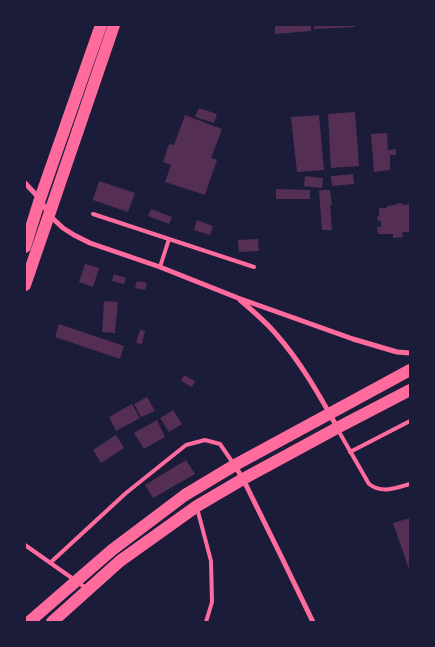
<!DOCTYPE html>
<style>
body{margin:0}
#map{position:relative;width:435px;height:647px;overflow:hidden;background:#1b1b3a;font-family:"IBM Plex Sans",sans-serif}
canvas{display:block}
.frame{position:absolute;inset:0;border:26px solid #1b1b3a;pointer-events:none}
</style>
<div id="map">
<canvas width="435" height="647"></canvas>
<div class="frame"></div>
</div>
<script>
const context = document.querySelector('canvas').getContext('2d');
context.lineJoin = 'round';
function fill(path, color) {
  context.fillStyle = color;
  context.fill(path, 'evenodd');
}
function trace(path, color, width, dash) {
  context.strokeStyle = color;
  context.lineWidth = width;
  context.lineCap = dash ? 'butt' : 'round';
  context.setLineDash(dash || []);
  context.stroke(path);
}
const building = new Path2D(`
 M275,25H311V31L275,34Z
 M314,25H355V27L314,29Z
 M199,108L217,114L214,123L195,117Z
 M355,112L359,166L331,168L328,114Z
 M185,115L222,129L211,158L217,160L205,195L165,182L171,165L163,162L169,144L174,145Z
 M319,115L324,170L297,172L291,117Z
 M387,133L388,150L396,149V155H390V170L374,172L371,134Z
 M353,174L354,184L332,186L331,176Z
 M305,176L323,178L322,188L304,186Z
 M99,181L135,193L128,212L93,200Z
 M276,189L310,190V199H276Z
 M319,190H330L332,205H330L332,230H322Z
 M402,203L403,205L410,204L409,232H402L403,237L393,238V234H378L377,227H381V221H378L377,217L379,216V208H387V206L395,205V204Z
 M151,209L172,217L169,224L148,216Z
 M197,220L213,226L210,235L194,230Z
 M258,239L259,251L239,252L238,240Z
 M85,264L99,268L93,287L79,282Z
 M114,274L126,278L124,284L112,281Z
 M137,281L147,283L145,290L135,288Z
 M104,301L118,302L115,333L102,332Z
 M59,324L124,346L120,359L55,337Z
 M140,330L145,331L142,344L136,343Z
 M184,375L195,381L192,387L181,381Z
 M147,397L155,411L141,417L134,404Z
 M132,404L140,418L116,431L109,417Z
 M173,410L182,424L169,432L160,418Z
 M157,420L165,437L144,449L134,433Z
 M116,435L124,448L101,463L93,450Z
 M186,460L195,474L153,498L145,485Z
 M410,518V572L393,523Z`);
const service = new Path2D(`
 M93,214L254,267
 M160,267L169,239
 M338,430L369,484C382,494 396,488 410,484
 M350,452L410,421
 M197,508L211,561L212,602L206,622
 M25,545L86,588
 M50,563L126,493L186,445L205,440L220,444L233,463`);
const minor = new Path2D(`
 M25,183L40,199L49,215L63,228L74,235L90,243L160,267L238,298L353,339L397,352L410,353
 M240,300C253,311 265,321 276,334C300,361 320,396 337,427
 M235,466L243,479L282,558L313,622`);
const trunk = new Path2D(`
 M25,247L40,199L101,25
 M25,285L114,25
 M29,622L112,550L185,495L235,465L410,370
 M52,622L120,561L197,506L243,479L337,428L410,390`);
fill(building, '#542f53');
trace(service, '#ff6b9d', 4);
trace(minor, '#ff6b9d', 5);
trace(trunk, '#ff6b9d', 12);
</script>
